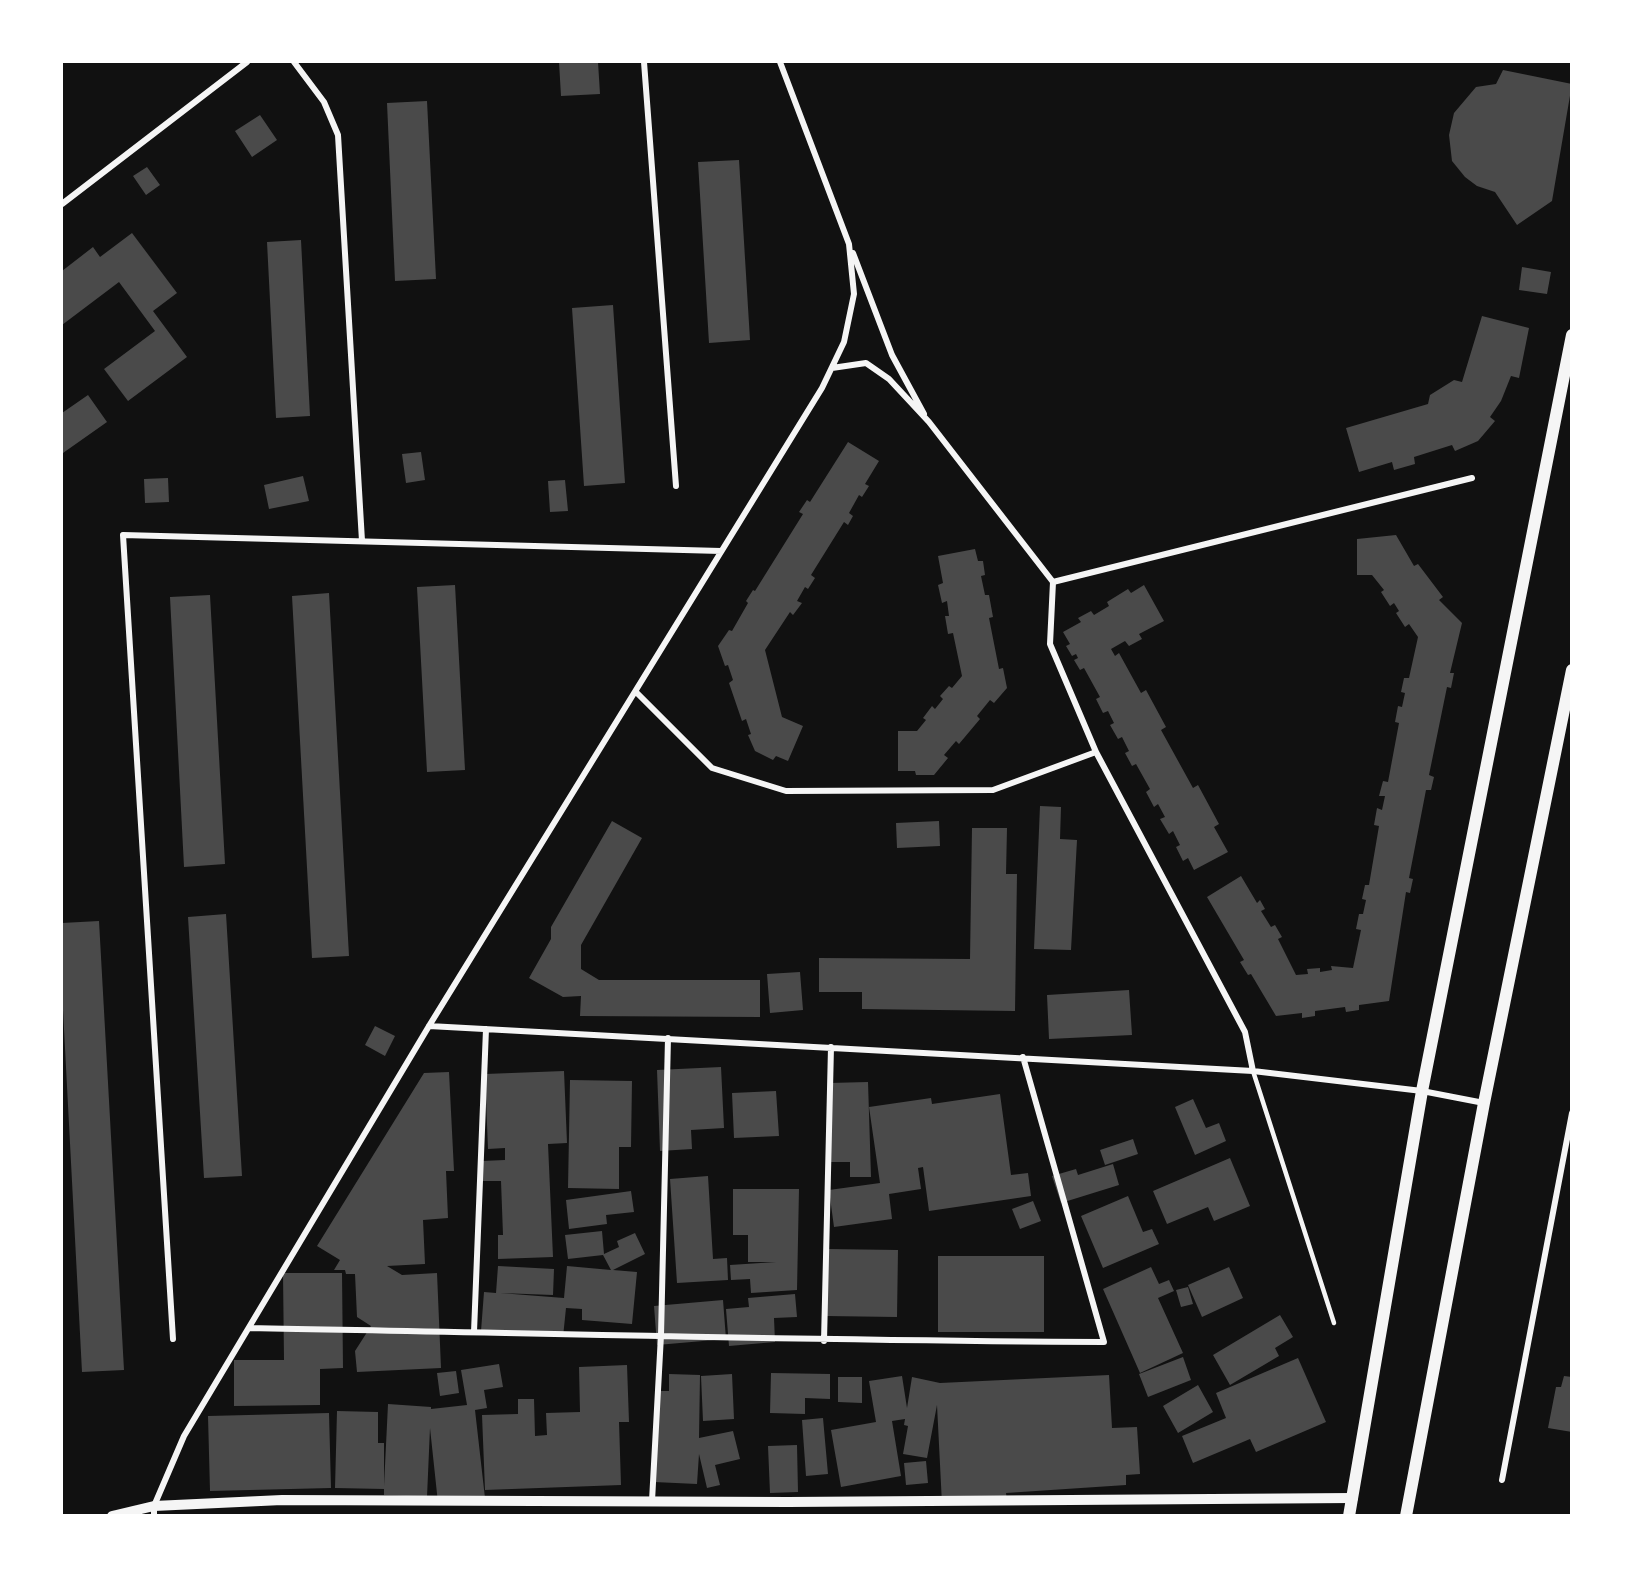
<!DOCTYPE html>
<style>
body{margin:0}
#map{position:relative;width:1633px;height:1577px;overflow:hidden;background:#111;font-family:"DejaVu Sans",sans-serif}
canvas{display:block}
.frame{position:absolute;inset:0;border:63px solid #fff;pointer-events:none}
</style>
<div id="map">
<canvas width="1633" height="1577"></canvas>
<div class="frame"></div>
</div>
<script>
const context = document.querySelector('canvas').getContext('2d');
context.lineJoin = 'round';
function fill(path, color) {
  context.fillStyle = color;
  context.fill(path, 'evenodd');
}
function trace(path, color, width, dash) {
  context.strokeStyle = color;
  context.lineWidth = width;
  context.lineCap = dash ? 'butt' : 'round';
  context.setLineDash(dash || []);
  context.stroke(path);
}
const building = new Path2D(`
 M559,62H598L600,94L561,96Z
 M1503,70L1572,84L1552,201L1517,225L1495,192L1477,186L1465,177L1452,161L1449,135L1454,113L1476,87L1496,84Z
 M427,101L436,279L395,281L387,103Z
 M260,115L277,140L252,157L235,131Z
 M739,160L750,340L709,343L698,162Z
 M147,167L160,185L146,195L133,176Z
 M132,233L177,293L153,311L187,357L128,401L104,369L155,331L119,282L62,325V271L93,247L100,257Z
 M301,240L310,416L276,418L267,242Z
 M1522,267L1551,272L1547,294L1519,290Z
 M613,305L625,483L584,486L572,308Z
 M1482,316L1529,328L1519,378L1511,376L1501,401L1490,417L1495,421L1478,441L1455,451L1452,445L1414,457L1415,464L1394,470L1392,462L1359,472L1346,428L1428,404L1430,395L1454,380L1462,382Z
 M88,395L107,422L63,453L62,413Z
 M848,442L879,461L865,484L869,486L862,497L859,495L849,513L853,516L848,525L844,522L811,575L815,578L808,589L805,587L797,601L802,603L793,615L790,612L765,650L782,717L803,726L788,761L776,756L773,760L755,751L748,735L751,734L746,719L742,721L729,683L733,680L728,665L725,666L718,646L729,630L732,631L748,603L746,601L753,590L755,591L803,514L799,512L807,500L810,502Z
 M421,452L425,480L406,483L402,454Z
 M303,476L309,501L269,509L264,485Z
 M168,478L169,502L145,503L144,479Z
 M565,480L568,511L550,512L548,481Z
 M1396,535L1414,566L1418,564L1443,597L1439,600L1462,623L1450,673H1454L1451,688L1447,687L1429,775L1434,777L1431,790H1426L1409,878L1413,879L1410,893L1406,892L1389,1001L1359,1005V1010L1346,1012L1345,1007L1315,1011V1016L1302,1018V1013L1276,1016L1251,974L1248,975L1240,962L1244,960L1207,897L1241,876L1257,903L1260,900L1265,909L1261,911L1271,927L1275,925L1282,937L1278,939L1296,975L1308,974L1307,969L1320,968V972L1332,970L1331,966L1353,968L1361,930L1356,929L1359,914H1363L1366,900L1362,899L1365,885H1369L1379,826L1374,825L1377,808L1382,810L1385,796H1379L1383,781L1388,782L1399,723L1395,722L1398,706L1402,707L1405,693L1401,692L1404,678H1409L1418,637L1409,624L1405,627L1396,613L1399,611L1394,603L1390,606L1381,592L1384,590L1372,575H1357V539Z
 M975,549L978,561H983L985,575L981,576L985,595H989L993,617L989,618L999,669L1003,668L1007,688L994,703L990,700L977,716L980,719L959,744L956,741L944,755L948,758L934,775H916L915,771H898V731H917L926,720L923,718L932,706L935,709L943,699L940,696L949,686L952,688L962,676L953,633L948,634L945,616H949L947,601L942,603L938,585L943,583L938,556Z
 M455,585L465,770L427,772L417,587Z
 M1144,585L1164,621L1139,634L1142,639L1129,646L1125,641L1111,649L1115,656L1119,653L1141,693L1146,690L1166,727L1161,730L1193,788L1198,785L1219,824L1214,827L1228,852L1194,870L1188,858L1183,861L1176,847L1180,845L1173,831L1169,834L1160,819L1165,817L1158,804L1154,807L1146,792L1150,789L1136,764L1132,766L1125,753L1129,751L1122,737L1118,739L1110,725L1114,723L1108,711L1103,713L1096,699L1100,697L1084,668L1080,670L1074,660L1078,658L1076,654L1072,656L1066,646L1070,644L1063,632L1081,622L1078,618L1091,611L1094,615L1109,606L1107,602L1128,589L1131,593Z
 M329,593L349,956L312,958L292,596Z
 M210,595L225,864L184,867L170,597Z
 M1040,806L1061,807L1060,839L1077,840L1071,950L1034,949Z
 M612,821L642,838L581,945V969L599,980H760V1017L580,1016L581,996L563,997L529,978L551,939V927Z
 M939,821L940,846L897,848L896,823Z
 M972,828H1007L1006,874H1017L1015,1011L862,1009V992H819V958L970,959Z
 M226,914L242,1176L204,1178L188,917Z
 M99,921L124,1370L82,1372L62,991V923Z
 M800,972L803,1010L770,1013L767,974Z
 M1129,990L1132,1035L1049,1039L1047,995Z
 M375,1026L395,1036L385,1056L365,1045Z
 M721,1067L724,1128L691,1130L692,1149L660,1151L657,1070Z
 M564,1071L567,1143L548,1144L553,1257L498,1259V1235H503L501,1181H482V1161L505,1160V1148L488,1149L485,1074Z
 M449,1072L454,1171H446L448,1218L423,1220L425,1264L387,1266L402,1275L437,1273L441,1368L357,1372L355,1351L371,1326L357,1317L355,1274H346L345,1270H334L340,1260L317,1246L424,1073Z
 M570,1080L632,1081L631,1147H619V1189L568,1188Z
 M868,1082L871,1177H850V1162H831L829,1083Z
 M776,1091L779,1136L734,1138L732,1093Z
 M1000,1094L1011,1175L1028,1173L1031,1196L929,1211L923,1167L918,1168L921,1189L889,1194L892,1219L834,1227L829,1190L880,1183L869,1107L931,1098L932,1104Z
 M1193,1099L1206,1128L1219,1123L1226,1141L1195,1155L1175,1107Z
 M1133,1139L1138,1154L1105,1165L1100,1150Z
 M1230,1158L1250,1206L1214,1221L1208,1207L1167,1224L1153,1191Z
 M1113,1164L1119,1185L1061,1203L1052,1176L1076,1169L1078,1175Z
 M708,1176L713,1259L727,1258L728,1280L677,1283L670,1179Z
 M733,1189H799L797,1290L751,1293L750,1279L731,1280L730,1265L776,1262H748V1235H733Z
 M631,1191L634,1212L606,1215L607,1224L569,1229L566,1200Z
 M1128,1196L1143,1232L1152,1229L1159,1244L1103,1268L1081,1216Z
 M1033,1201L1041,1221L1020,1229L1012,1209Z
 M602,1231L604,1254L619,1247L617,1241L635,1233L645,1254L613,1270L637,1272L632,1324L582,1320V1309L566,1308L563,1337L481,1331L484,1292L496,1293L498,1266L554,1269L553,1295L500,1293L564,1298L567,1266L611,1270L603,1255L568,1259L565,1235Z
 M828,1249L898,1250L897,1317L826,1316Z
 M938,1256H1044V1332H938Z
 M1151,1267L1159,1284L1169,1280L1174,1291L1158,1298L1183,1353L1140,1373L1103,1289Z
 M1229,1267L1243,1298L1202,1317L1188,1285Z
 M283,1273H342L343,1368L320,1369V1405L234,1406V1360H284Z
 M1188,1287L1193,1304L1181,1307L1176,1290Z
 M795,1294L797,1317L774,1318L775,1342L729,1346L726,1309L749,1307L748,1298Z
 M723,1300L726,1339L657,1345L654,1306Z
 M1280,1315L1293,1337L1275,1348L1279,1356L1230,1385L1213,1355Z
 M1183,1357L1191,1380L1148,1397L1139,1374Z
 M1298,1358L1326,1422L1256,1452L1250,1439L1193,1463L1182,1436L1226,1418L1216,1393Z
 M499,1364L503,1387L484,1390L487,1408L475,1410L485,1498L438,1503L430,1428L427,1497L384,1495V1489L335,1488L337,1411L378,1412V1443H384V1486L388,1404L431,1407V1409L467,1405L461,1370Z
 M627,1365L629,1422H619L621,1485L485,1490L482,1415L518,1414V1399H534L535,1436L547,1435L546,1413L580,1412L579,1367Z
 M456,1371L459,1393L440,1396L437,1373Z
 M771,1373L830,1374V1399L805,1398V1414L770,1413Z
 M669,1374L700,1375L699,1438L733,1431L740,1459L715,1465L720,1485L707,1488L699,1454L697,1484L654,1482L660,1391H669Z
 M732,1374L734,1419L703,1421L701,1376Z
 M1109,1375L1112,1428L1137,1427L1140,1474L1126,1475V1485L1006,1493L1007,1500L942,1504L937,1405L927,1458L903,1454L908,1426L904,1425L905,1419L892,1421L901,1476L841,1487L831,1430L876,1422L869,1381L902,1376L907,1408L912,1377L940,1383Z
 M1564,1376L1572,1377V1432L1548,1428L1556,1387H1561Z
 M838,1377H862V1403L838,1402Z
 M1198,1385L1213,1412L1178,1433L1163,1406Z
 M329,1413L331,1488L210,1491L208,1416Z
 M823,1418L828,1474L806,1476L802,1420Z
 M797,1445L798,1492L770,1493L768,1446Z
 M926,1461L928,1483L906,1485L904,1463Z`);
const service = new Path2D(`
 M1253,1071L1334,1323`);
const minor = new Path2D(`
 M294,62L324,102L338,135L362,541
 M644,62L676,486
 M62,204L247,62
 M853,253L892,355L924,414
 M832,368L866,363L889,379L929,422L1053,582L1472,478
 M636,692L712,768L786,791L993,790L1096,752L1050,644L1053,582
 M1096,752L1245,1032L1253,1071
 M429,1026L1253,1071L1422,1091L1484,1103
 M249,1328C534,1333 819,1341 1104,1342L1023,1057
 M474,1332L486,1029
 M173,1339L123,535L721,551
 M824,1341L831,1047
 M1502,1480L1572,1113
 M652,1501L661,1335L668,1038
 M154,1516V1506L184,1436L429,1026L822,388L844,342L854,294L849,244L780,62`);
const tertiary = new Path2D(`
 M112,1516L154,1506L282,1500L788,1502L1353,1498`);
const secondary = new Path2D(`
 M1349,1516L1422,1091L1572,335
 M1406,1516L1484,1103L1572,670`);
fill(building, '#4a4a4a');
trace(service, '#f5f5f5', 4.5);
trace(minor, '#f5f5f5', 6);
trace(tertiary, '#f5f5f5', 10);
trace(secondary, '#f5f5f5', 12);
</script>
